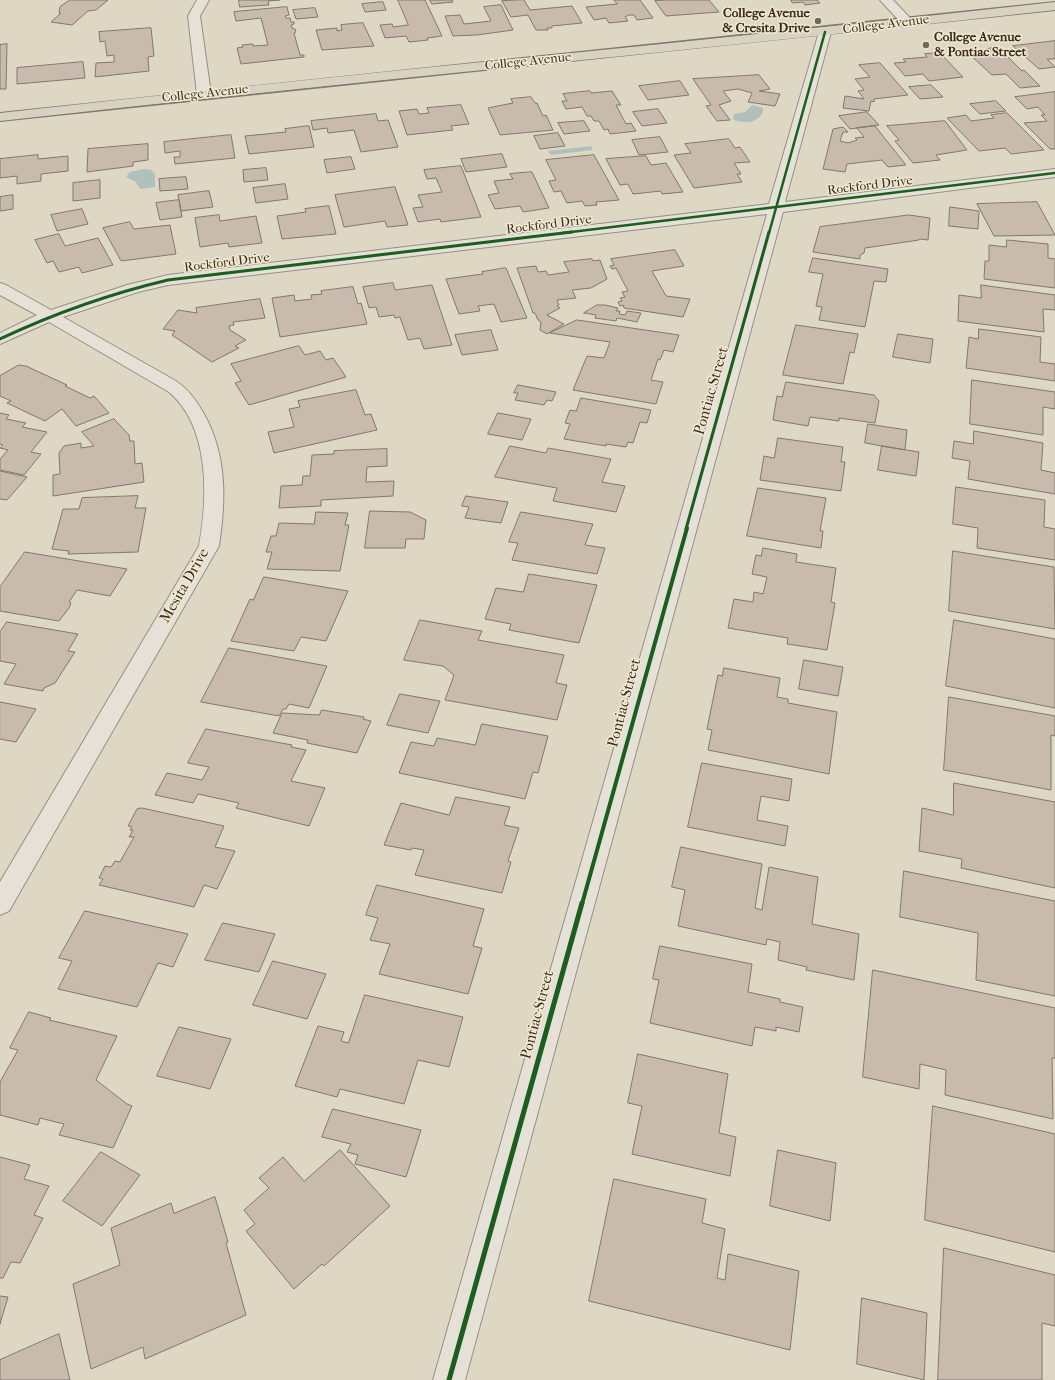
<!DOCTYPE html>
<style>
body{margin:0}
canvas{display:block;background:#ddd7c3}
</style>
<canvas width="1055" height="1380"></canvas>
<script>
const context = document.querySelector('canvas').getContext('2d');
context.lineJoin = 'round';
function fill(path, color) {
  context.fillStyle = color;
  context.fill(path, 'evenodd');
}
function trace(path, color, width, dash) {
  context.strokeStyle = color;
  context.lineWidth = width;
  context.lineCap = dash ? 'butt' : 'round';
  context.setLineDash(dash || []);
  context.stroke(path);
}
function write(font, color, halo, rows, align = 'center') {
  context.font = font + ' "IM FELL French Canon",serif';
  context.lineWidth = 3;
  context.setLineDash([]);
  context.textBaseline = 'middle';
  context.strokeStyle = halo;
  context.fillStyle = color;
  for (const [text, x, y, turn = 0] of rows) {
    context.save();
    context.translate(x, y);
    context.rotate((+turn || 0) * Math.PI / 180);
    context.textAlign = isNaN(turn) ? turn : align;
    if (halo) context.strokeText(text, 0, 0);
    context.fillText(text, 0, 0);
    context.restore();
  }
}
const water = new Path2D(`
 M752,105L763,108V112C758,123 744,125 733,119L734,114L745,112Z
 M591,146L593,150L551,155L548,151Z
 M144,169L151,170L155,174V187L140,189L136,182L126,177L130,172Z`);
const building = new Path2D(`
 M70,0H108L96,10L88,11L72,25L51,22L61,13H59L60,7Z
 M239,0H280L268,1L269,5L240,7Z
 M398,0H425L442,36L427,38L428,40L409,42L406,36L385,38L380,25L392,24L393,27L408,25Z
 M430,0H452L453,2L432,4Z
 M524,0L530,10L572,6L582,23L552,26V28H547L548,30H536L528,15L511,17L502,1Z
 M614,0H640L653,18L637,20L634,15H629L625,17L628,21L609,23L606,18L594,20L586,7L617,4Z
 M666,0H709L719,12L666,16L655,1Z
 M791,0H817L820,3L805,5L803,2L793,3Z
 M383,2L386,10L365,12L362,4Z
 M501,5L513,30L477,35L453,36L445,16L460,15L464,24L491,21L484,7Z
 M287,7L289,15L285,16L286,18H290L291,22H294V24L291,25L292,28L295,29L296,32L294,33L300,55H304V57L241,64L237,48L243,47L242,45L253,44V46L268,45L261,18L236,21L234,12Z
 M315,8L318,17L296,19L293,10Z
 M363,23L374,46L322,50L316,30L337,28V31L342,30L341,25Z
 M151,28L154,56L148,57L149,71L95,77L96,63L114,62V55L107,56L105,41L100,42L99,32Z
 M1055,41V59H1047L1055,67L1039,69L1013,46Z
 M7,44L6,89H0V45Z
 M998,47L1022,71L1024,70L1040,86L1020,88L1006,74L992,75L969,54L990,52L987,49Z
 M940,53L963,77L929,81L923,74L905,76L894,63L906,62L903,59L927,57L925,54Z
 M83,62L85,78L17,84V68Z
 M880,63L908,95L874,99V102L871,101L869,111L843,108L845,96L864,99L858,91L864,90L855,79L870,77L859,65Z
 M759,75L770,89L759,91L780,94L775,106L748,102L752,93L738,89L723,91L731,101L719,105L730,120L717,121L706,106L711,105L693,79Z
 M680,81L689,95L648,100L639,86Z
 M931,85L943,97L920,99L909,87Z
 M590,91L591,93L612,91L621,105H616L626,124L631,123L636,131L610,134L608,129L604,130L599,121H594L591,116H587L582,107L566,109L562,101H567L563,94Z
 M1055,92V149H1050L1024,123L1047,121L1041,115H1045L1038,107L1027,109L1015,97Z
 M531,97L535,103H537L543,116L546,115L553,130L500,135L488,108L513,103L511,99Z
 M996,101L1006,111L980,114L970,104Z
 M461,105L469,124L451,126L453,130L407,135L399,111L417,109L419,114L429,113L427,108Z
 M658,109L667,123L642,126L633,112Z
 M867,112L879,125L850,129L839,116Z
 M1007,113L1044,150L1011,154L1005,148L979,151L947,118L966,115L971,121L994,118L991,115Z
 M376,114L378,121L388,120L398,147L361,152L354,130L328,133L327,128L313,130L311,121Z
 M584,121L590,131L564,134L558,123Z
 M945,121L967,150L936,155L940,160L913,163L895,141L899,140L887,126Z
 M309,126L314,147L249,154L245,136L286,132L285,129Z
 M875,126L906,165L888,167L882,160L847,164L845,172L823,169L833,129L843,127L848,132H843L840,141L848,143L857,140L855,138L864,137L857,128Z
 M558,133L565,146L540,149L534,136Z
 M231,135L235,158L175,164L174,157H180V151L165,153L164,142Z
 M660,137L668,152L639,155L632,140Z
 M729,139L735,148L740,147L750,162L734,163L741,174H737L742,182L694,188L674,155L691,153L685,144Z
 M148,144V160L133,162V166L87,172L88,149Z
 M502,154L507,167L466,172L461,159Z
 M38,155V159L68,156V171L41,174V181L17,184V176L0,178V159Z
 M594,155L619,200L596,202L597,205L585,206L582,201L567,203L561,191L554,192L549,181L556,180L546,160Z
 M646,156L651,165L666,163L683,192L662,194L661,191L633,194L628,184L620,185L606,159Z
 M351,157L355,169L327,173L324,160Z
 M461,166L481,217L441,222L440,219L418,222L413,208L423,207L418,195L442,192L436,178L427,179L424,170Z
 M266,168L268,180L244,182L243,170Z
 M532,172L549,208L523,212L520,206L495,209L488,195L499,193L494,181L513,179L510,174Z
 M186,177L188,189L160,191L159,179Z
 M100,180V198L73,201V183Z
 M285,184L288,199L256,203L253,188Z
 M395,187L408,225L387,227L385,221L344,227L335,195Z
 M209,191L213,207L181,211L178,195Z
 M13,195V209L0,211V197Z
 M179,200L182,217L160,220L156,203Z
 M1037,202L1055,235L994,236L977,204Z
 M329,206L336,234L282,239L277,216L306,212L305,209Z
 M950,207L979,211L978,229L949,226Z
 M82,209L88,224L57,231L51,215Z
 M219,215L220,221L256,216L262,243L229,247L228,243L200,247L195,218Z
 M909,215L930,218L928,240L920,239L919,240L865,248L864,253L860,255V259L813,252L820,227Z
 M130,222L134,229L170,225L176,254L121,261L103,228Z
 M59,234L65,246L98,238L113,265L82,273L79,267L59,272L53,261L47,263L35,240Z
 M1007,240L1048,244V258L1055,259V288L984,279L985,261H989V245L1006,247Z
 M675,250L684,266L652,271L666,296L690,299L683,317L624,308L623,305L620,306L618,302L622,301L620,298L625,297L622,292L628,291L616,268L612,269L610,266L614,265L611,259Z
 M813,258L888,269L886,282L874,281L865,327L819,320L822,307L816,306L823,274L809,272Z
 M592,259L593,261L600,260L607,279L591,288L572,290L576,298L557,300L559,305L557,306L560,308L547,315L564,324L547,334L540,330L541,322L538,320L535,313H533L517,268L536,266L538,272L546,271L548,275L569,272L564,262Z
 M506,268L527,318L501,322L494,304L478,306L480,311L459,314L446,279L483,274L482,272Z
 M393,283L395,290L432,285L452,345L424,349L420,338L408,340L400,317L395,318L394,315L379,317L376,307L369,308L363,287Z
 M981,285L1055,295V310L1043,309L1044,332L958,321L959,295L981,298Z
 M353,287L358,304L361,303L367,324L280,337L272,298L294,295L295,301L312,299L311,295L322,294L321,291Z
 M260,299L265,318L233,322L234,325L229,326L230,330L246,340L235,346L239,348L212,362L172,335L175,331L163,329L178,310L197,313L196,308Z
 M597,305H605L618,308L616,311H620L619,314L625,315L627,311L641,313L637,322L617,318L616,321L595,318L596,315L584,313Z
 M577,320L679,335L673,352L664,350L660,360L658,359L651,380L663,382L656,404L573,390L587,356L604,358L610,342L550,333Z
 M796,325L858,334L854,353L850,352L843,384L783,375Z
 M979,329L1041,337L1040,362L1055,364V381L966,368L969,337L978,339Z
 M491,330L498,350L462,355L455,335Z
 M898,334L933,339L930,363L893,357Z
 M299,346L305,355L320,351L326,360L333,358L346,377L249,405L235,383L241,381L231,364Z
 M19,365L26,366L67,385L65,386L90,398L94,396L109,413L76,426L62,409L45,421L7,403L11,401L0,396V376Z
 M972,380L1055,392V409L1043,407V435L970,424Z
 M786,382L874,395L879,401L875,423L839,418V421L810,417L808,426L773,420L777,396L782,397Z
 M518,385L556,392L552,401L547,400L544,405L515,400L518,393H514Z
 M356,390L365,415L371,414L377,430L274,453L268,432L294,427L289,409L300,407L298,401Z
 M581,398L651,410L647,423L640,422L633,443L628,442L626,447L606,444V446L564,439L570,424L565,423L570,410L576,411Z
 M0,413L9,415L6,419L26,423L22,427L47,432L31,452L41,454L24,475L0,470V459L8,450L0,448L3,445L0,444Z
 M498,413L531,419L522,440L488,434Z
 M114,419L129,435L130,441H134L135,464L142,463L144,482L53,496V475L60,474L59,453L64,446L81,443V448L94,446L82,432Z
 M868,424L907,430L905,450L865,443Z
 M974,431L1043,443L1041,470L1055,473V494L968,479L970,461L952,458L954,441L973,444Z
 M778,438L843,447L841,462H845L841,491L760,480L764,456L774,458Z
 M510,446L546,453L548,448L611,459L602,482L625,486L616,512L553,501L557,488L495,477Z
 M882,446L919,452L916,476L878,470Z
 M387,449V466L367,467L366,482L394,481L393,496L321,500V506L279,508L281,486L302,485L303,476H310L312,455L334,454V451Z
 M0,471L27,477L7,500L0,499Z
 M956,487L1045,500L1044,527L1055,529V560L977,548L978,528L953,524Z
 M758,488L826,498L820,531H823L821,548L747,536Z
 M138,496L135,508H146L138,552L68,554L69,551L52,549L63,509H79L82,498Z
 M466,496L508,502L501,523L465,518L469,507L462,506Z
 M370,511L410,512L426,520L424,539H406L405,548H365Z
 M316,512L348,513L345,525H349L340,571L267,569L272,552H266L271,536H276L279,523L314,524Z
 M521,512L593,524L585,545L605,548L597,574L512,560L518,543L509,542Z
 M763,548L797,554L796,562L836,568L831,602L835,603L827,650L787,644L788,638L728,628L734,599L753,602L754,592L763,594L767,577L752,574L756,555L761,556Z
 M953,551L1054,567L1055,629L949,611Z
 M25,552L127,569L110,596L77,590L69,602L71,603L69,608L59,621L0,611V587Z
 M529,574L597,585L579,643L509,630L511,624L485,619L496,588L523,592Z
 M264,577L348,591L326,641L301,637L294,651L231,641L250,599L253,600Z
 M420,620L482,631L478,640L564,655L556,683L567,685L557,720L445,700L454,675L443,666L404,660Z
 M954,620L1055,639V708L946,686Z
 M7,622L78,634L68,651L75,652L55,683L44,688L43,691L4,684L16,664L0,661V632Z
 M229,648L327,666L309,708L289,704L286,709H283L279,716L201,702Z
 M804,660L843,667L838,696L799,689Z
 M724,668L780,678L777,697L788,699V703L837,712L829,774L708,750L712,730L707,729L718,675L722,676Z
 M400,694L440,701L428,733L387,725Z
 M949,697L1055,716V736L1051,735V790L944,770Z
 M0,702L36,709L16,742L0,739Z
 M322,710L364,717L363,719L371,721L357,753L307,743L308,740L273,733L282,713L319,715Z
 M482,724L548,736L538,773L533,772L525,799L399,773L411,742L434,746L437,738L475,745Z
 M206,729L292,745L291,747L306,750L291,781L325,788L309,826L236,808L239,803L198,794L193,803L155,795L167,773L202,780L209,767L188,763Z
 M702,763L792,779L789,801L761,796L757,820L788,826L785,846L688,827Z
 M954,783L1055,802V888L961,868L962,859L919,851L922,808L953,815Z
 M456,797L510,807L504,825L519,828L508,861L511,862L502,893L415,875L424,850L412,848L411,850L384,845L401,803L449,815Z
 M142,808L224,826L215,847L235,851L217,889L204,885L194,907L99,885L103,879L99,878L105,866L111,867L115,861L120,862L134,837H129L133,830H130L132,827L128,826L137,809Z
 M681,847L762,864L755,908L762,910L769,867L818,877L812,924L859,934L854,980L806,970L807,967L778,960L780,942L767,939L766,945L678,926L685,890L672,887Z
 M904,871L1055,901V996L976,980L978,933L900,917Z
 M377,885L484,909L473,946L482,948L468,994L379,974L390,944L370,940L378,918L366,915Z
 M85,911L188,934L173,967L158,963L137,1007L58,989L72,961L59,958Z
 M223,923L275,934L259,972L205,960Z
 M660,946L752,964L748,992L780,999V1002L803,1007L799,1032L776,1027V1031L755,1027L752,1046L650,1023L659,980L653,979Z
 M273,961L326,974L307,1019L253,1005Z
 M873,970L1055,1008V1058H1052L1053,1119L945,1095L946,1070L920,1064L919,1089L863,1077Z
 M365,995L463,1017L449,1067L418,1060L404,1104L340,1089L337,1097L295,1086L318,1026L344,1032L341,1041L348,1043Z
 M29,1012L51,1018L49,1020L117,1036L96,1080L127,1104L132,1106L113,1148L59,1135L64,1124L40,1118L38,1125L0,1115V1082L18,1050L10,1048Z
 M179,1027L231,1039L210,1089L157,1076Z
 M638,1054L728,1074L719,1133L736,1137L730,1176L632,1154L642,1106L628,1103Z
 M933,1106L1055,1134V1252L925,1220Z
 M333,1109L421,1130L406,1177L355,1164L358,1155L347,1152L351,1144L322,1137Z
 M340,1150L390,1206L324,1266L322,1264L294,1289L246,1231L255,1224L244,1210L269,1188L259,1178L283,1157L304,1181Z
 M778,1150L836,1163L830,1221L770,1206Z
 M101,1152L140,1175L102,1226L63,1201Z
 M0,1157L30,1165L24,1179L49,1186L34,1215L43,1218L20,1263L11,1262L3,1278H0Z
 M614,1179L706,1199L702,1223L725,1229L717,1278L725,1280L728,1254L799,1271L790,1350L589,1301Z
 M215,1197L228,1242L226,1243L246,1315L145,1359L143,1347L91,1369L73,1284L120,1265L111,1228L171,1203L174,1213Z
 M944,1248L1055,1275V1326L1042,1323V1380H938Z
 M0,1296L8,1297L0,1324Z
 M862,1298L927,1313L924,1380L857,1364Z
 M59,1334L70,1380H0V1360Z`);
const minor = new Path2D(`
 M197,0H209L200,16L211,94L209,97H199L197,94L188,16Z
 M880,0H893L911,19L913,22L911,25H903Z
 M825,28L831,32L785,202L1055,169V177L783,212L465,1380H433L767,214L168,285L138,292L63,317L176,381C188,389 197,401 204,414C227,455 226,500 219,546L9,911L0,915V882L199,546C208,498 210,427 169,392L49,322L0,344V333L37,315L0,295V283L6,285L51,310L127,285L168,275L769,204L819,32Z`);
const major = new Path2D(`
 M1055,2V10C704,50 351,81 0,121V113C351,73 704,42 1055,2Z`);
const cyclewayFar3 = new Path2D(`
 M563,233L1055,173
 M769,233L825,32`);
const cyclewayFar2 = new Path2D(`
 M0,339C55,313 109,294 168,280L572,232
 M686,529L769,232`);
const cyclewayFar1 = new Path2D(`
 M582,904L687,528`);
const cycleway = new Path2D(`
 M449,1380L582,903`);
const markers = [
 [818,21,4,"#766757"],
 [926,45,4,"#766757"]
];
const farPoinames = [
 ["College Avenue",810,14],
 ["& Cresita Drive",810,29],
 ["College Avenue",934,38,"left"],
 ["& Pontiac Street",934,53,"left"]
];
const farStreetnames = [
 ["College Avenue",886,25,-7],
 ["College Avenue",528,62,-6],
 ["College Avenue",205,94,-6],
 ["Rockford Drive",870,186,-7],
 ["Rockford Drive",549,225,-7],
 ["Rockford Drive",227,263,-7]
];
const streetNames = [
 ["Pontiac Street",712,391,-74],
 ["Mesita Drive",185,586,-60],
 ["Pontiac Street",625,703,-75],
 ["Pontiac Street",538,1015,-75]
];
fill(water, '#b0c1bd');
fill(building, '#c8baac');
trace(building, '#80796e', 1);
trace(minor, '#969084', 2);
trace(major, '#80796e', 2);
fill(minor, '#e5e1d7');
fill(major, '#d8d2c3');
trace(cyclewayFar3, '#1b5e20', 2.5);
trace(cyclewayFar2, '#1b5e20', 3);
trace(cyclewayFar1, '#1b5e20', 4);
trace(cycleway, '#1b5e20', 5);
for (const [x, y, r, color] of markers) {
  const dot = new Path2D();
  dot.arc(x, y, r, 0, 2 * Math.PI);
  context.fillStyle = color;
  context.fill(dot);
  trace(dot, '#f0e9d1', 1.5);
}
write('bold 13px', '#3e2a1d', '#f0e9d1', farPoinames, 'right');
write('13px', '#3e2a1d', '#f0e9d1', farStreetnames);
write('15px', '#3e2a1d', '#f0e9d1', streetNames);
</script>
